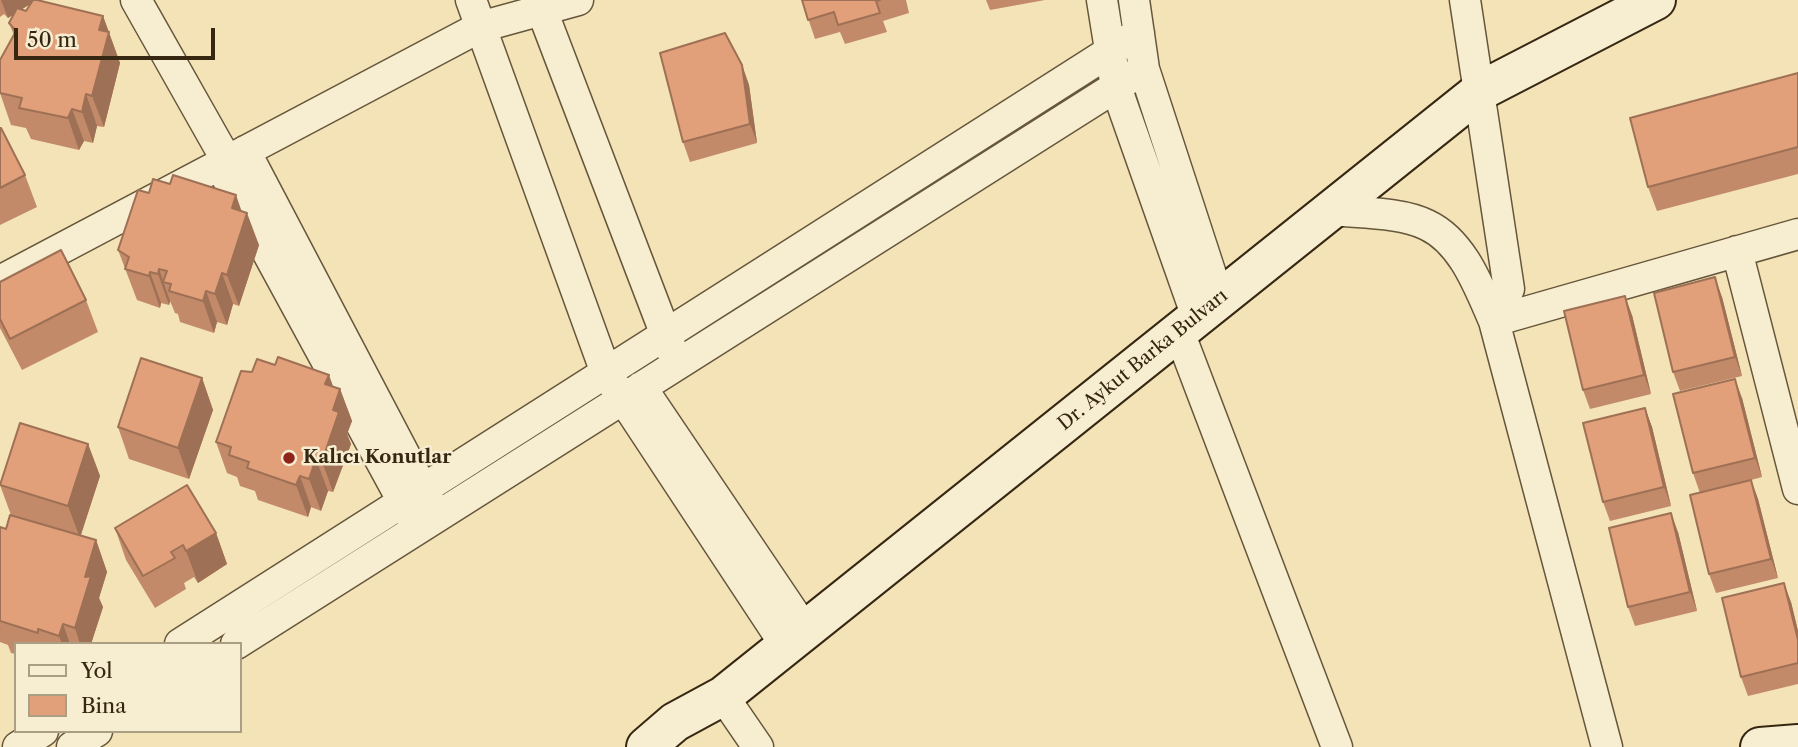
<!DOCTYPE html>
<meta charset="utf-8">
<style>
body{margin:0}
#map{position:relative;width:1798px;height:747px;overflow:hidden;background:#f3e3b6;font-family:"Libre Caslon Text",serif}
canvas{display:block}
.legend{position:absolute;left:14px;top:642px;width:228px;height:91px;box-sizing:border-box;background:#f7edd0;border:2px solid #aa9e84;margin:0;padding:9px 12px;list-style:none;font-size:21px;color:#362713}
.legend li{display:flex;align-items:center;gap:14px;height:35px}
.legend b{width:35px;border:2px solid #aa9e84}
.scale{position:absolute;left:14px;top:28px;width:201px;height:32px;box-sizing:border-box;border:4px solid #362713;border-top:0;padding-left:9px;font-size:21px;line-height:24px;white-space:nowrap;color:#362713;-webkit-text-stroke:5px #f7edd0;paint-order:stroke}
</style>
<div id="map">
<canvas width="1798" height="747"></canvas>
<ul class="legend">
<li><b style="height:9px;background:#f7edd0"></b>Yol</li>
<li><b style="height:19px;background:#e1a07a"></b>Bina</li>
</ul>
<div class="scale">50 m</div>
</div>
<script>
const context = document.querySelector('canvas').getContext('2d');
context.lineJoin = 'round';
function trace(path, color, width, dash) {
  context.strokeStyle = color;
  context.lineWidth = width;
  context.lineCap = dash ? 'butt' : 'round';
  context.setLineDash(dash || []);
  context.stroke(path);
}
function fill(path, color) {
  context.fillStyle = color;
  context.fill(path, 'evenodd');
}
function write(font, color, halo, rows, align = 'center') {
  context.font = font + ' "Libre Caslon Text",serif';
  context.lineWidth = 5;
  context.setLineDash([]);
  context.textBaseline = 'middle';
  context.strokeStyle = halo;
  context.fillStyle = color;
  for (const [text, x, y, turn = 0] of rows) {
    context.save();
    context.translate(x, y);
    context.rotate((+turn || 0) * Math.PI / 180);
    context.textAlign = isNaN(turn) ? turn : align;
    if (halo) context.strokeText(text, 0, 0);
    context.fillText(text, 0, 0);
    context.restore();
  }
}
const minor = new Path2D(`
 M136,0L227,161
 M471,0L606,373L786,646
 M538,0L672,351
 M1102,0L1116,87L1197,317
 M1134,0L1144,69L1219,299
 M1465,0L1509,289L1494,321L1607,747
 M245,151L432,507
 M220,165L412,518
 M1331,210C1359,213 1402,212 1427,225C1463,242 1479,287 1494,321L1798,234
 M1737,251L1798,489
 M0,281L480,27L578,0
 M1179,332L1337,747
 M641,387L805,630
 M180,644L1139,33
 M236,644L1144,69
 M723,696L758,747
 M18,747L43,731
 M72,747L97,731`);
const secondary = new Path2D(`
 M646,747L675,722L723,696L1480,91L1656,0
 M1760,747L1798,744`);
const wall = new Path2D(`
 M0,0H37L103,16L120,63L104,127L97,126L93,143L84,141L79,150L31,139L26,128L11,125L0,93L14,35L9,23L14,14L8,18L4,14L0,17ZM30,4L26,11L21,9Z
 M802,0H906L909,13L883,21L887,32L845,44L840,32L815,39Z
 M986,0H1045L990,10Z
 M742,65L749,85L757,143L690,162L683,142Z
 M1798,73V174L1657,211L1648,187Z
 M0,128L25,175L37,207L0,225Z
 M149,193L242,211L259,245L239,306L233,304L227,325L217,322L214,333L180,322L178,314L175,313L170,301L169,305L161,303L160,308L137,300L118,250Z
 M0,282L86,300L98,332L22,370L0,328Z
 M1722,297L1742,376L1680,391L1673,372Z
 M1632,315L1651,394L1590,409L1583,390Z
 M252,372L333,387L340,389L352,421L347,434L351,444L333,492L328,491L321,511L311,507L308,517L258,500L255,491L240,486L237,477L227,473L216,442Z
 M202,378L213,410L189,479L129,459L118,427Z
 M1742,398L1762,477L1751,480L1758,499L1778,578L1716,593L1709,574L1700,493L1693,473Z
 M1645,408L1652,427L1671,506L1610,521L1603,502Z
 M88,444L100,476L80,536L96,540L107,572L99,598L103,607L91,644H16V654L11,653L8,645L0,642V527L6,529L11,515L0,485Z
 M115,528L216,533L227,564L198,583L194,577L184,583L186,589L155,608L126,560Z
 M1678,532L1697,611L1635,626L1628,607Z
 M1791,602L1798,631V684L1748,696L1741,677Z`);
const shadedWall = new Path2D(`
 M1,0H37L8,18Z
 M103,16L120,63L104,127L92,96L99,30Z
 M742,65L749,85L757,143L750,124Z
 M86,94L97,126L93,143L82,112Z
 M72,109L84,141L79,150L68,118Z
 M236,195L245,221L247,213L259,245L239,306L227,275L232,208Z
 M159,269L170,301L169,305L158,274Z
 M150,272L161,303L160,308L149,276Z
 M222,273L233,304L227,325L215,294Z
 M1715,277L1722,297L1742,376L1735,357Z
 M206,291L217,322L214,333L203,301Z
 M1625,296L1632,315L1651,394L1644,375Z
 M329,375L337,397L340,389L352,421L347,434L351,444L333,492L322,461L325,384Z
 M202,378L213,410L189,479L178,448Z
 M1735,379L1742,398L1762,477L1755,458Z
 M1645,408L1652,427L1671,506L1664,487Z
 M88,444L100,476L80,538L68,506Z
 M316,459L328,491L321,511L309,479Z
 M300,476L311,507L308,517L296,485Z
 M1751,480L1758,499L1778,578L1771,559Z
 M1671,513L1678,532L1697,611L1690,592Z
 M216,533L227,564L198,583L186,551Z
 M96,540L107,572L99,598L103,607L91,644H80L75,628L85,577Z
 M1784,583L1791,602L1798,631V640Z
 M63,624L70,644H62L59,636Z`);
const building = new Path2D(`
 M33,0H37L103,16L99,30L109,32L92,96L86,94L82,112L72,109L68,118L19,108L22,98L0,93V60L16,31L9,23L17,8L26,11Z
 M802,0H880L876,1L880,13L838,25L834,12L808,20Z
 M725,33L742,65L750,124L683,142L660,53Z
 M1798,73V147L1648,187L1630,118Z
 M0,128H1L25,175L0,188Z
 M173,175L236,195L232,208L247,213L227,275L222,273L215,294L206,291L203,301L169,291L171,284L163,282L167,271L159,269L158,274L150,272L149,276L125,269L129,257L118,250L138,190L149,193L153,179L170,184Z
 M61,250L86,300L10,339L0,319V282Z
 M1715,277L1735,357L1673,372L1654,293Z
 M1625,296L1644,375L1583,390L1564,311Z
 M278,357L329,375L325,384L340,389L333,410L339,412L322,461L316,459L309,479L300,476L296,485L247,468L249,462L229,455L231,447L216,442L241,371L252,372L257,359L275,365Z
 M141,358L202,378L178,448L118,427Z
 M1735,379L1755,458L1693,473L1673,394Z
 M1645,408L1664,487L1603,502L1583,423Z
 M20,423L88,444L68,506L0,485Z
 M1751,480L1771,559L1709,574L1690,495Z
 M187,485L216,533L186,551L183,545L171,552L175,558L143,576L115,528Z
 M1671,513L1690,592L1628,607L1609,528Z
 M10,515L96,540L85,577L91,576L75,628L63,624L59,636L38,629V633L0,621V527L6,529Z
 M1784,583L1798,640V663L1741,677L1722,598Z`);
const markers = [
 [289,458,7,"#8f2418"]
];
const streetNames = [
 ["Dr. Aykut Barka Bulvarı",1143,360,-39]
];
const poiNames = [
 ["Kalıcı Konutlar",303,458]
];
trace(minor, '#65563c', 33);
trace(secondary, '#362713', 42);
trace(minor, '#f7edd0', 30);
trace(secondary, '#f7edd0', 38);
fill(wall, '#c28a69');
fill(shadedWall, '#9e7055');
fill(building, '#e1a07a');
trace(building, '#9e7055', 2);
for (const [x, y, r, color] of markers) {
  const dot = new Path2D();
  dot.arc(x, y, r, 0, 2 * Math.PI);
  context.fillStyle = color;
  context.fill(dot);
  trace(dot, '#f7edd0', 2.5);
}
write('19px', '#362713', '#f7edd0', streetNames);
write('bold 19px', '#362713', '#f7edd0', poiNames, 'left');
</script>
